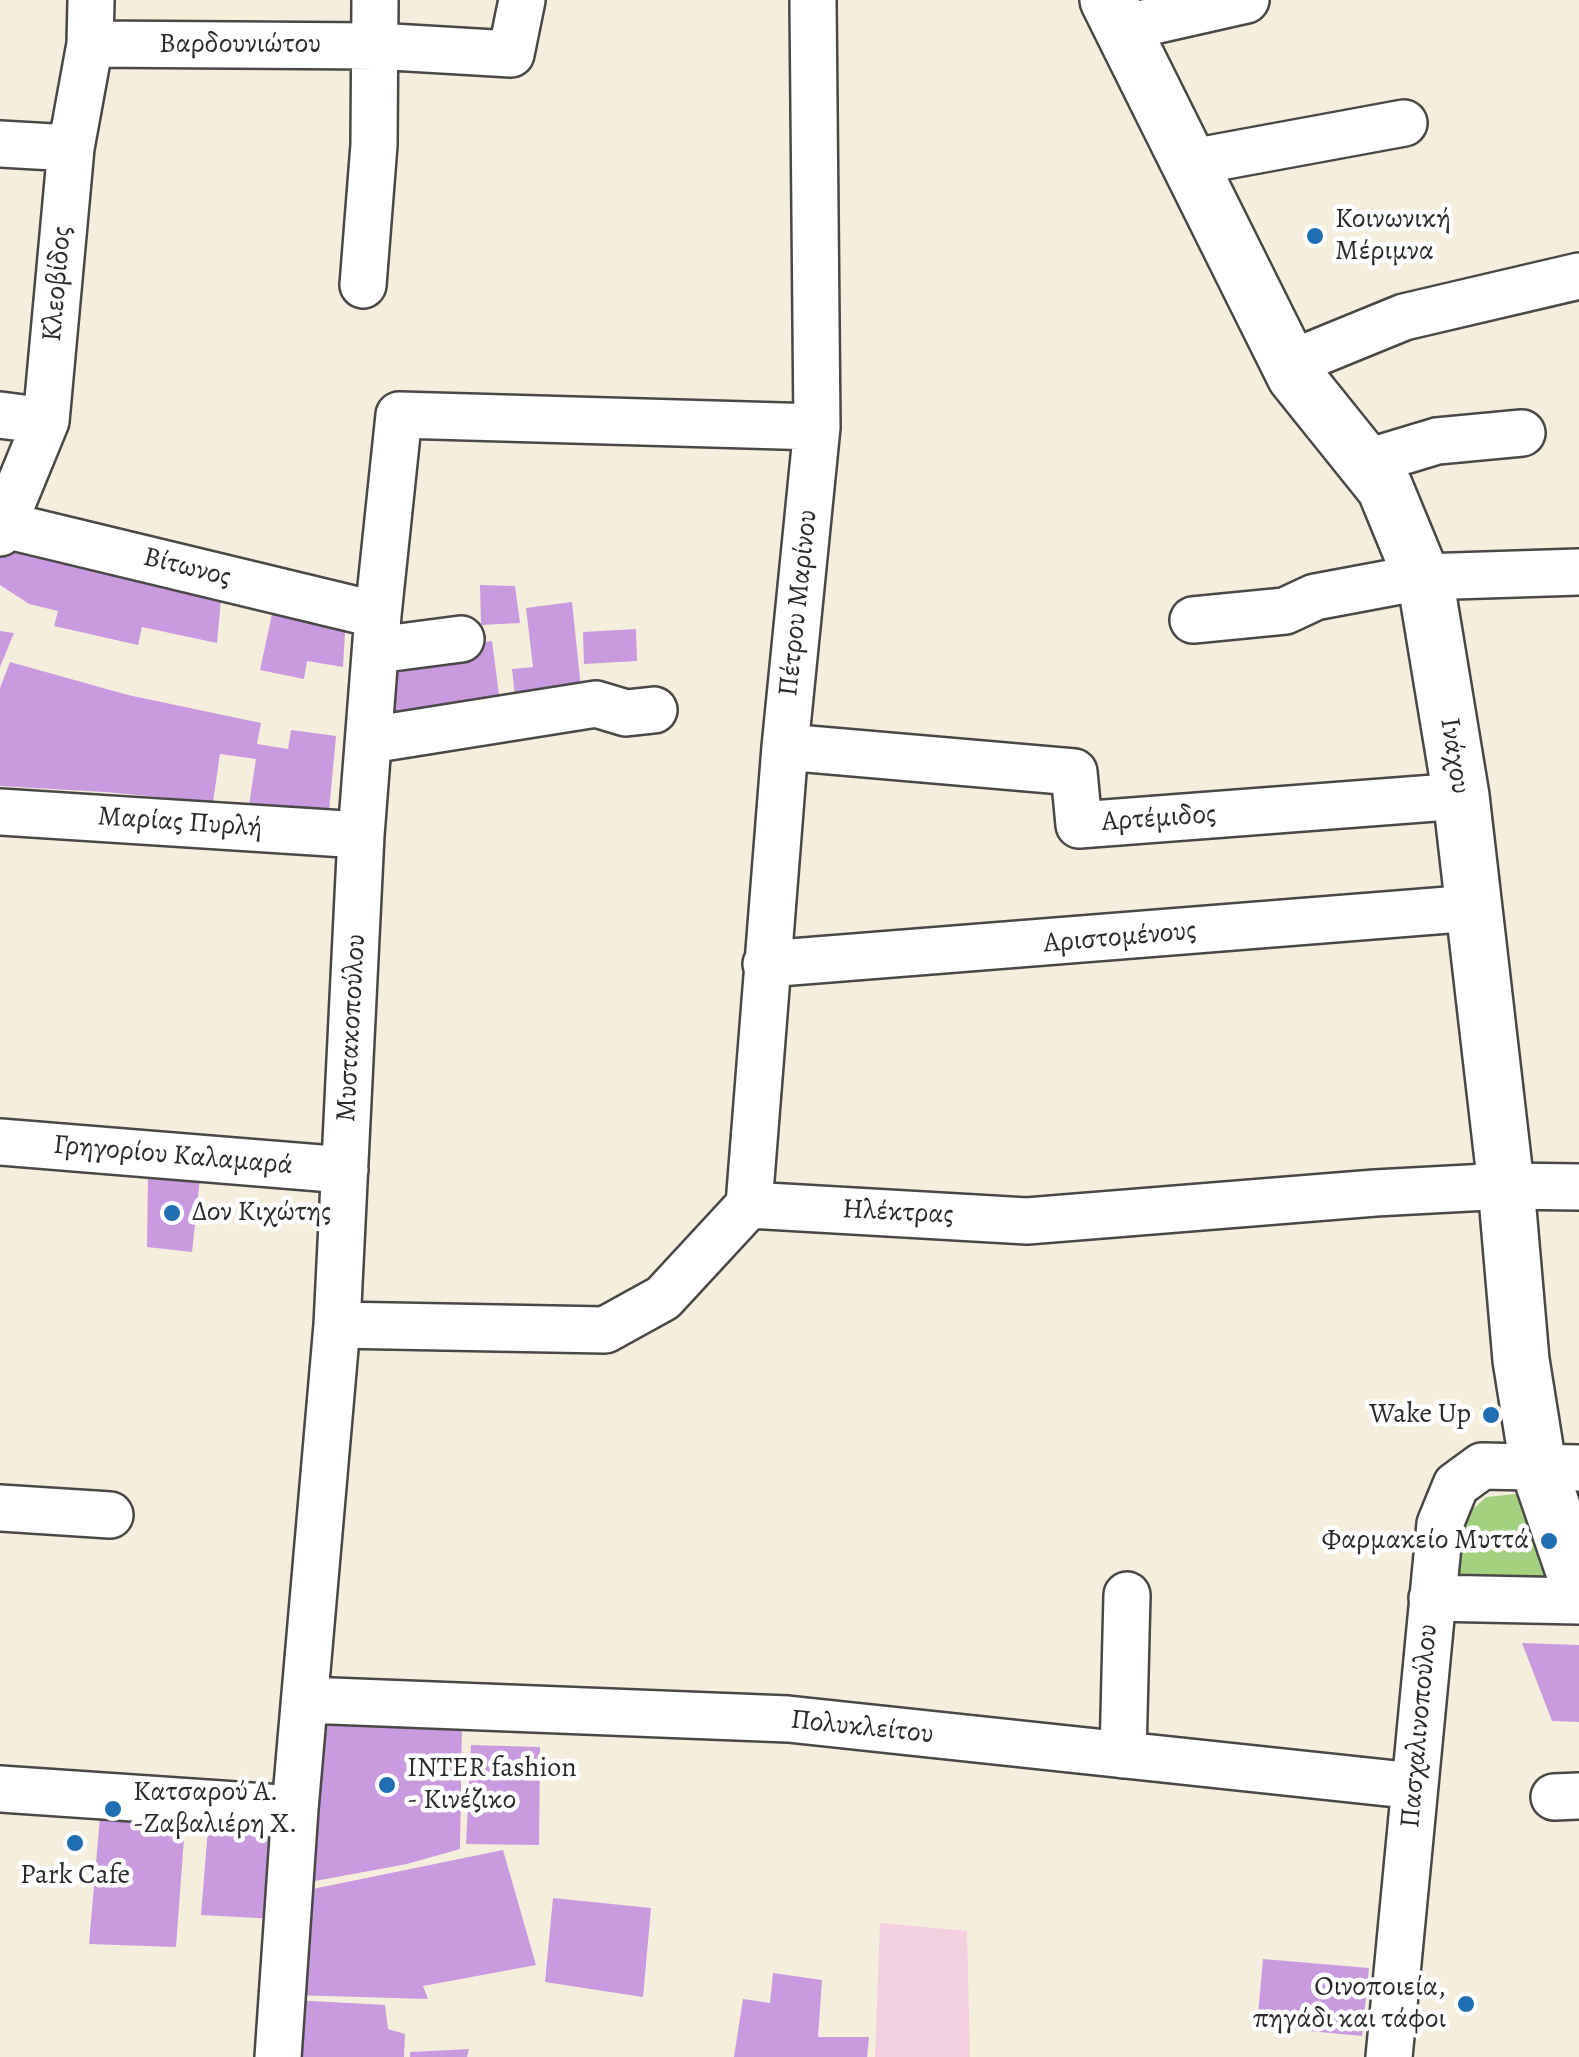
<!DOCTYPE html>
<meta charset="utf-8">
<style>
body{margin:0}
canvas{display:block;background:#f5eedc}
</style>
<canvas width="1579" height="2057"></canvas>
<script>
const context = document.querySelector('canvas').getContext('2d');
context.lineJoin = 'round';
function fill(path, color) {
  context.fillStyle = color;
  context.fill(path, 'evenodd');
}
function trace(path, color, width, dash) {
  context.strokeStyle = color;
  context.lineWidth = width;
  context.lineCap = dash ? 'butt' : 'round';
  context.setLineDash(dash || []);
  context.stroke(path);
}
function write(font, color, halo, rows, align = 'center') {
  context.font = font + ' Alegreya,serif';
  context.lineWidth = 9;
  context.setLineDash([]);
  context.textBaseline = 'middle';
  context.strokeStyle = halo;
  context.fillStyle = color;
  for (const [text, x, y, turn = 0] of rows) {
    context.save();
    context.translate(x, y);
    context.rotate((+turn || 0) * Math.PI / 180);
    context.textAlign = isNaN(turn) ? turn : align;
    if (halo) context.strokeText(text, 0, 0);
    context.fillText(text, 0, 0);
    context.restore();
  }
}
const built = new Path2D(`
 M880,1923L967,1931L970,2057H875Z`);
const green = new Path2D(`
 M1525,1493L1567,1595L1445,1591L1462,1519L1486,1497Z`);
const building = new Path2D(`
 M13,537L222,588L217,643L142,627L138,645L54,626L58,611L29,604L0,585V556Z
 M480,585L515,586L520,623L481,625Z
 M275,600L346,615L343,667L307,661L304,679L260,670Z
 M572,602L582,698L516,706L512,669L533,667L526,608Z
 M636,629L637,661L584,664L583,632Z
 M0,631L14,633L0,667Z
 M492,641L500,702L376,732L381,655Z
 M10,662L128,695L261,723L257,744L288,749L291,730L336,736L329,811L249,805L256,759L220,754L213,802L105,792L0,786V688Z
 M148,1173L200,1178L192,1252L147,1247Z
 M1522,1643L1579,1645V1722L1552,1721Z
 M319,1711L462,1721L460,1849L407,1864L304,1883Z
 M471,1745L540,1747L539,1845L466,1844Z
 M101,1805L186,1811L176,1947L89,1944Z
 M209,1816L286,1819L276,1919L201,1915Z
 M503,1850L536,1965L423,1986L428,1999L292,1995L298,1892Z
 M553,1898L651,1908L643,1997L545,1982Z
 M1263,1959L1369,1968L1362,2036L1257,2026Z
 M773,1973L822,1980L818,2037H869L867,2057H734L743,1999L770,2003Z
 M292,2000L385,2005L388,2029L405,2034L404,2057H285Z
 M469,2049L467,2057H410V2052Z`);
const minor = new Path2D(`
 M1122,28L1246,0
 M90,44L91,0
 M0,144L71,148L90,44L375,46L511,54L522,0
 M1187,163L1404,123
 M363,285L374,145L375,0
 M1289,364L1404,317L1579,276
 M0,415L46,421
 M1364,463L1437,441L1522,433
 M5,525L378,615
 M0,533L46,421L71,148
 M1193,620L1285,611L1315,597L1422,577L1579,572
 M377,650L461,639
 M370,740L596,704L626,713L654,710
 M785,747L1074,772L1079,825L1461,796
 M0,812L361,835
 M766,964L1473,908
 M0,1142L345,1170
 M749,1205L785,747L817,427L813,0
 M337,1325L605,1330L663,1298L749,1205L1027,1221L1375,1193L1506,1186L1579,1187
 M0,1508L110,1515
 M1432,1598L1579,1601
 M306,1700L788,1719L1415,1786
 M1123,1755L1127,1595
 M0,1789L295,1809
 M1554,1797L1579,1796
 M278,2057L295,1809L337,1325L361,835L378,615L399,415L817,427
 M1389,2057L1440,1524L1456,1485L1482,1466L1579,1468`);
const major = new Path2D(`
 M1108,0L1295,376L1385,488L1427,590L1461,796L1506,1186L1521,1360L1538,1466L1579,1586`);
const markers = [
 [1315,236,10,"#1f6fb2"],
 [172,1213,10,"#1f6fb2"],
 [1491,1415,10,"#1f6fb2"],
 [1549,1541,10,"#1f6fb2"],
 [387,1785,10,"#1f6fb2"],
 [113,1809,10,"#1f6fb2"],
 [75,1843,10,"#1f6fb2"],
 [1466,2004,10,"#1f6fb2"]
];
const streetNames = [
 ["Βαρδουνιώτου",240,45],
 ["Κλεοβίδος",58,284,-85],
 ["Βίτωνος",187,568,14],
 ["Πέτρου Μαρίνου",799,603,-84],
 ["Ινάχου",1454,756,81],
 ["Αρτέμιδος",1159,819,-4],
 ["Μαρίας Πυρλή",180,823,4],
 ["Αριστομένους",1120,938,-5],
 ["Μυστακοπούλου",352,1028,-87],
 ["Γρηγορίου Καλαμαρά",173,1156,5],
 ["Ηλέκτρας",898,1213,3],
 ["Πασχαλινοπούλου",1420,1726,-85],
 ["Πολυκλείτου",862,1728,6]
];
const poiNames = [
 ["Κοινωνική",1335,220],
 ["Μέριμνα",1335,252],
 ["Δον Κιχώτης",192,1213],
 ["Wake Up",1471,1415,"right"],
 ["Φαρμακείο Μυττά",1529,1541,"right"],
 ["INTER fashion",407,1769],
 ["- Κινέζικο",407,1801],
 ["Κατσαρού Α.",133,1793],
 ["-Ζαβαλιέρη Χ.",133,1825],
 ["Park Cafe",75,1876,"center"],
 ["Οινοποιεία,",1446,1988,"right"],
 ["πηγάδι και τάφοι",1446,2020,"right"]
];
fill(built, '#f3cfdf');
fill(green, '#a3d17f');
fill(building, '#c99ae0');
trace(minor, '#494846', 50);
trace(major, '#494846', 60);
trace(minor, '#fff', 45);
trace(major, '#fff', 55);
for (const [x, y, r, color] of markers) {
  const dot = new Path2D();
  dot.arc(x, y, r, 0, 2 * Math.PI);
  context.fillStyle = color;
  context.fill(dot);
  trace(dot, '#fff', 4);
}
write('28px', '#2b2b2b', '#fff', streetNames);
write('28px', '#2b2b2b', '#fff', poiNames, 'left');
</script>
